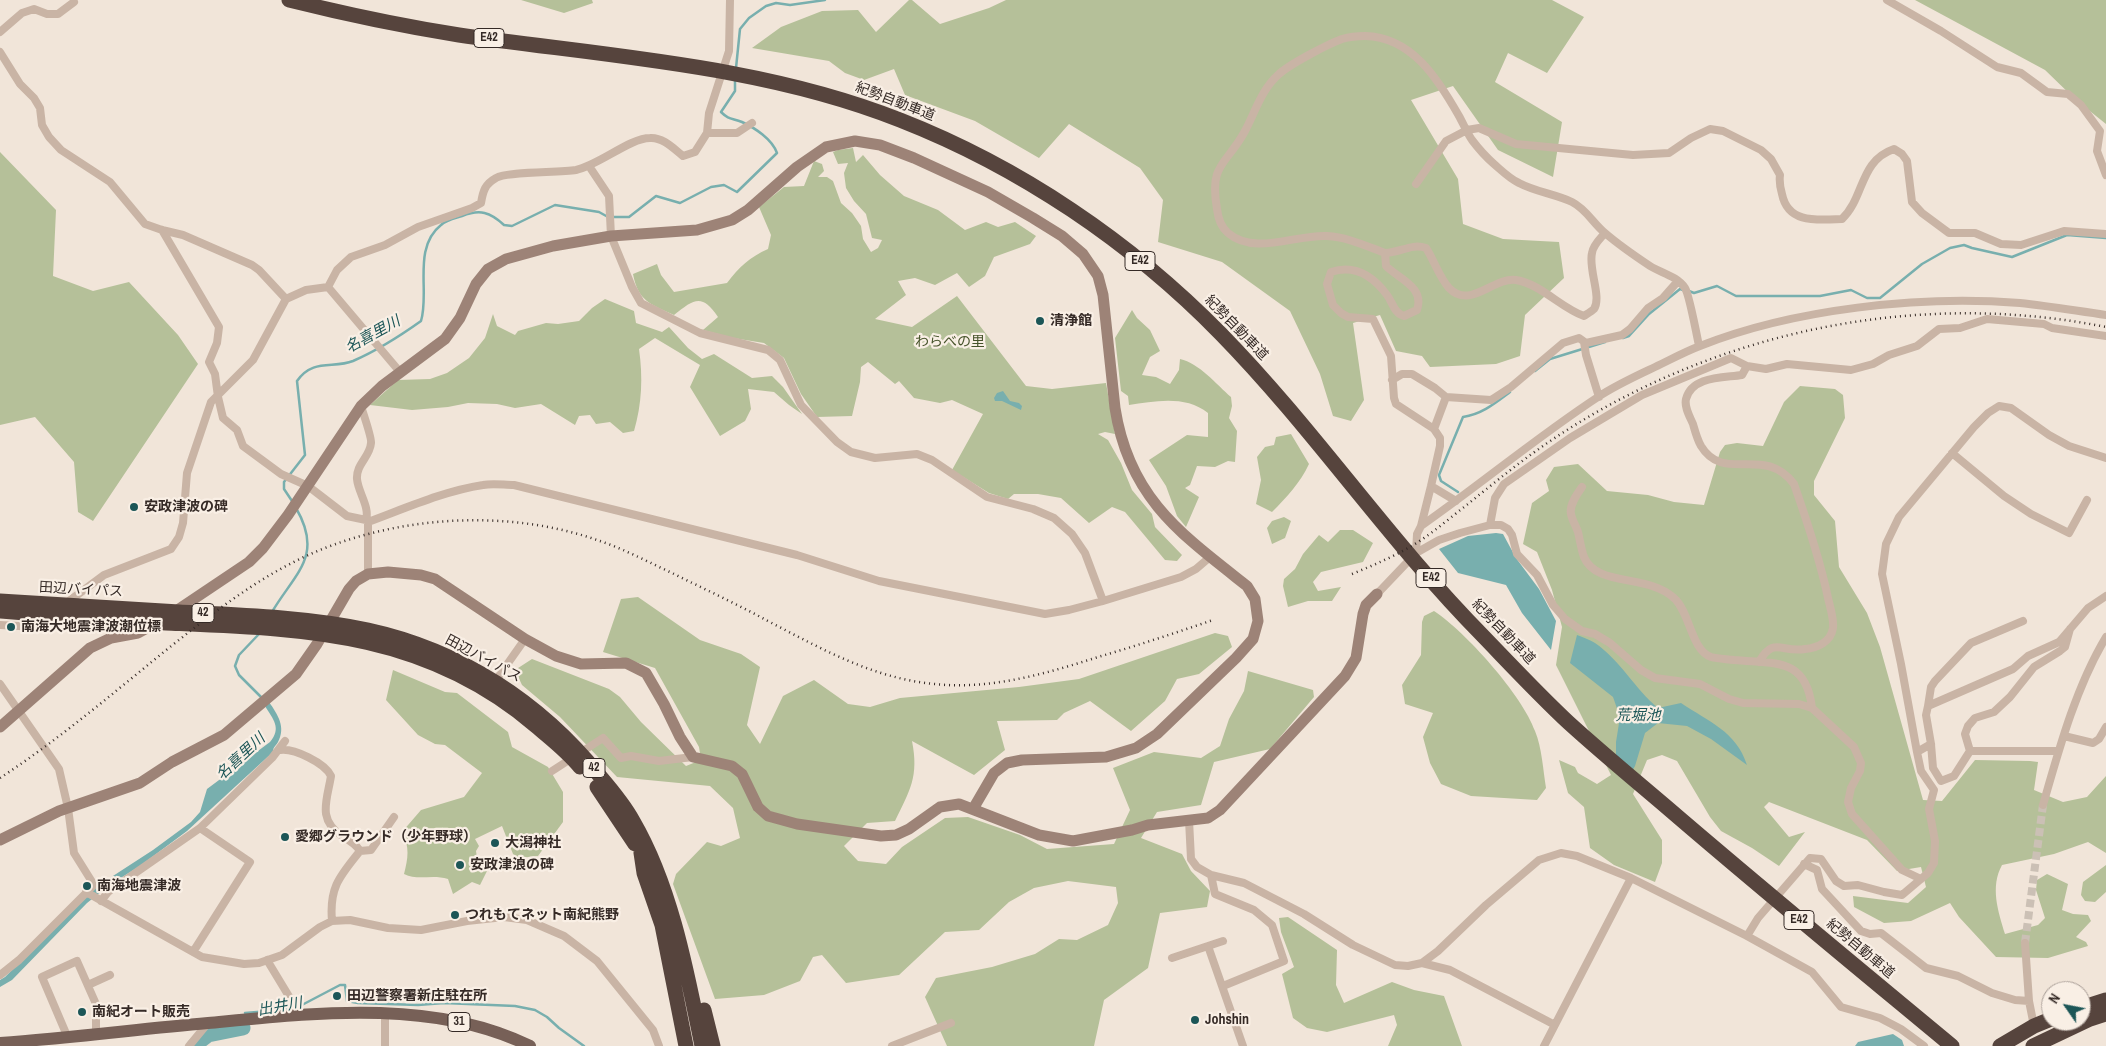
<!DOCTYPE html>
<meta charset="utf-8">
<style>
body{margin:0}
#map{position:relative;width:2106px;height:1046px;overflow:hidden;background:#f1e5d9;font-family:"Archivo Narrow",sans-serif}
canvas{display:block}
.north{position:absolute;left:2041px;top:981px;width:50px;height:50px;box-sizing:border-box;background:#f9efe5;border:1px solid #aba099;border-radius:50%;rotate:303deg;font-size:14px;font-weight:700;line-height:20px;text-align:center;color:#352a26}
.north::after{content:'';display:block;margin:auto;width:18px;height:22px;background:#1c5657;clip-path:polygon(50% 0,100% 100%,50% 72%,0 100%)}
</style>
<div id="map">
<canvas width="2106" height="1046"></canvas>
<div class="north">N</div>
</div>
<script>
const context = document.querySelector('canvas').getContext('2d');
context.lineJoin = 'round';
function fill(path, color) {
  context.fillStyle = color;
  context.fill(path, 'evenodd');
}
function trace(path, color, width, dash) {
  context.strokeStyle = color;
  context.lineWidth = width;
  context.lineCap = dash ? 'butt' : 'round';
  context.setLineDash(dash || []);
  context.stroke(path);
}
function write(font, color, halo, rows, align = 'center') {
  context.font = font + ' "Archivo Narrow","Noto Sans JP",sans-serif';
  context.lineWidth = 4.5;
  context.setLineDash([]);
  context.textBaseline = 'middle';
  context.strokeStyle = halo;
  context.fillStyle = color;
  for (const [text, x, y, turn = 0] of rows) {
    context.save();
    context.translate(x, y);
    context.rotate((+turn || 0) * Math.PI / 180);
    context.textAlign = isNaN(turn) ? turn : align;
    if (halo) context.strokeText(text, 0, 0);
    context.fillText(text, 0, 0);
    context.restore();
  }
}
const green = new Path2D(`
 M521,0H592L593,3L564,13Z
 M909,0H912L940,24L989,8L1006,0H1552L1584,17L1547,73L1508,53L1495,82L1562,122L1553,177L1498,150L1453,86L1411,100L1458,179L1463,224L1503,239L1559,242L1564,278L1525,315L1520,356L1496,364L1430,367L1422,356L1396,351L1380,315L1353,323L1364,400L1351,421L1333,416L1320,374L1290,311L1222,262L1158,242L1163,200L1140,168L1069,124L1039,158L975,121L905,95L894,69L864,80L845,73L829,61L752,48L781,27L822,11L858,10L876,32Z
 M1915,0H2106V124L2076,100L2045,70Z
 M853,148L856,162L863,155L880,175L904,196L938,210L965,230L986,222L998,227L1015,222L1036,236L1030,244L994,257L985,276L969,287L957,273L935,285L915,278L898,281L906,295L875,319L912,327L957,296L1026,386L1052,389L1106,383L1115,434L1105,432L1098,434L1108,440L1121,463L1132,490L1152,514L1155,527L1182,555L1177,561L1165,560L1125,512L1112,507L1089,523L1061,498L1038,494H1014L1008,499L989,493L952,470L983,414L952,400L940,403L914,398L899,381L895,384L868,362L861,367L860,382L852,416L817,417L801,394L784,358L764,343L733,338L703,330L718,317C702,293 694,299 674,315C650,304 638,301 633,274L657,264L661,275L674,292L727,283C739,267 750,257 768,249L771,235L759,207L784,187L804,186L814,161L822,164L824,171L818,177H827L833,181L841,203L852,213L861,226L863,239L871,252L878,248L882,240L872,238L866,214L854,201L846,188L844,173L848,163L838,164L833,152L838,150Z
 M0,152L56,210L53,276L93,291L129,282L178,335L198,364L93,521L78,512L74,462L35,417L0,425Z
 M605,299L634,311L636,323L662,332L669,327L688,348L702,359L714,354L752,378L772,376L783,387L802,414L789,405L774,392L748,389L751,409L745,421L720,436L690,387L700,365L655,338L639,349C643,377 642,404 634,431L623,433L610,422L596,424L590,415L579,416L575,425L541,404L515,408L497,404L468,403L448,407L412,410L370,405L398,380L430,379L447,373L469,358L485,338L493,314L497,326L515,335L518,331L546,323L558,324L579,321L592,308Z
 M1132,310L1137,318L1150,330L1160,351L1150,357L1142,375L1156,377L1170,384L1179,370L1180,359C1199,363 1217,385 1231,397L1232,406L1229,418L1237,431L1235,462L1228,461L1215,467L1197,466L1190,485L1185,488L1199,497L1186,527L1177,516L1166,486L1149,460L1187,435L1208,437V413C1186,395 1155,401 1129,405L1128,396L1121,391L1115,338Z
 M1800,386L1835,389L1843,395L1845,418L1814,481V495L1835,521L1839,567L1867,613L1880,647L1923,800L1942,801L1975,760L2030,761L2038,762L2034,790L2063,802L2087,797L2106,776V853L2088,842L2054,854L2002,865C1990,887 1998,911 2005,934L2038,925L2045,918L2036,890L2037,880L2047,874L2068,884L2062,910L2073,914L2088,915L2091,921L2076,937L2086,942L2088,946L2048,958L1996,957L1959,917L1950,903L1911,921L1884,923L1854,907L1853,896L1908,903L1926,887L1921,867L1897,871L1867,840L1769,802L1764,807L1789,837L1805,832L1779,866L1752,848L1721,831L1710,817L1677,761L1662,755L1647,760L1633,794L1662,840V863L1655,882L1614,865L1590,848L1584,807L1568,793L1559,760L1575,767L1578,773L1597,784L1611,775L1556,665L1562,627L1552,590L1537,552L1523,544L1532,503L1549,491L1546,480L1554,467L1578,464L1607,491L1648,495L1674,502L1704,505L1720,452L1725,445L1737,443L1763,446L1784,402Z
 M1291,434L1309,464C1300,483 1287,497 1272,512L1256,504L1261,480L1257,457L1265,447L1274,445L1276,437Z
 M1284,517L1291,521L1285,538L1272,544L1267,528L1272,521Z
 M1340,530H1353L1373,543L1363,562L1321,572L1313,582L1318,591L1341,587L1332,601H1308L1288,607L1283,586L1284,579L1295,569L1303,554L1319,535L1328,542Z
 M638,597L700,640L741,654L760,667L747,725L760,744L783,696L814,680L848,704L870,707L900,698L1019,687L1079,679L1215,633L1228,636L1232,647L1199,674L1177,679L1165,701L1131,731L1090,701L1064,713L1057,720L997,721L1005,750L974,775L912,741C919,777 910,790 895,821L867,823L844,846L858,861L886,864L902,847L945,818L968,817L1020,835L1047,849L1114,844L1130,810L1113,768L1154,752L1201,758L1220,746L1229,719L1244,691L1248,671L1313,690L1314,697L1270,749L1214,762L1201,805L1157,812L1141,838L1182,854L1191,871L1210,891L1207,907L1160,913L1148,968L1104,1000L1094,1046H947L925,997L936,978L992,967L1035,954L1059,939L1077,940L1108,925L1118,903L1116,887L1068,881L1034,888L1009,902L979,930L945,932L899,975L846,983L822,955L813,957L800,981L764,995L715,999L673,884L676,874L707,842L721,846L740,838L733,808L710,786L617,777L560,717L522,685L515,670L532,659L609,689L620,697L641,722L686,766L701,760L699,747L655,668L603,652L621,599Z
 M1434,611C1465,631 1523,696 1535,731C1542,748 1543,770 1546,788L1537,800L1471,796L1441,784L1430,763L1423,737L1433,713L1405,704L1402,685L1421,655L1422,622L1424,616Z
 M393,670L445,692L457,693L508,732L512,747L548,767L563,792V822L538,856L518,858L513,854L502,826L475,839L479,846L476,851L478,864L487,871L480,885L472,882L453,894L448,879C432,874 418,881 404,874C408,858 410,847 402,832L421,810L464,797L482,773L445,745L435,744L418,735L386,700Z
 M2106,865V892L2095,902L2085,901L2081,895L2083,882Z
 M1288,917L1337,950L1336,985L1344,1003L1392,982L1414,990L1444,996L1462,1046H1388L1397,1025L1394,1015L1327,1032L1307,1028L1293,1018L1282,974L1294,967L1281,932L1279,918Z`);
const water = new Path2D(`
 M1003,391L1010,401L1019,403L1022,406L1021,410L1002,401H995L994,398L997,393Z
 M1496,533L1503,534L1516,558L1539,589L1556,621L1551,650L1522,613L1506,585L1458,573L1439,549L1468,536Z
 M1577,635C1583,637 1590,640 1595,643C1620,660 1635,689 1658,708L1681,703C1709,722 1736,731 1747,765L1711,739L1687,726L1658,723L1645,733L1635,766L1626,782L1616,773V742L1620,717L1613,697L1570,663Z
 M269,702C278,715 286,727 278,742C275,747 273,747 273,752L187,831L140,866L111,884L87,903L12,980L0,987V980L5,977L96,887L153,850L191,822L200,812L207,789L270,742C282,728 273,719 265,706Z
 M1893,1034L1902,1040L1904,1046H1855L1858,1042Z`);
const stream = new Path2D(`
 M736,68L740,29L749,18L766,6L776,3L790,5L825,0
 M1689,291L1694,293L1717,286L1736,296H1820L1851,290L1867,298H1880L1922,264L1950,248L1964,245L1972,248L2012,257L2067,235L2106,238
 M1623,338L1629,336L1649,314L1680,289L1683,290
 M1535,371L1550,359L1605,342
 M1458,492L1441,481L1439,475L1463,417C1482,414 1494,404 1510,392
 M292,501L284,489V482L305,455L297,381C313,358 333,369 353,361C376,351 400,336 421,321C430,292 412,248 441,225C446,220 456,218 462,216C480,209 490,212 504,225L512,226L555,205L599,212L608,217H629L656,196L680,203L711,187L724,185L737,192L777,153C772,139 755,128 742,122C732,118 729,120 721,112L735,91V79
 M272,612C295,573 324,556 296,508
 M259,634L239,655L235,666L239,675L262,698
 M245,1013L281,1010L300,1006L340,985H345L347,1001L358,1003L418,1005L444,1003L515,1006L535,1010L547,1017L559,1028L584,1046`);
const river = new Path2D(`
 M194,1046L208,1035L243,1028`);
const streetTunnel = new Path2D(`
 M2025,943L2043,805`);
const street = new Path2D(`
 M1887,0L1941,31L1997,67L2021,73L2047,92L2068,94L2081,105L2100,131L2097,151L2106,175
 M0,32L22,13L34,9L47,14H58L74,2
 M0,52L20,84L34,98L40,108L42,125L49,137L61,150L110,182L145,224L162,230L183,235L252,265L259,270L286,299
 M707,133H737L752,123
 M589,166L609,196L611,236L632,287L641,303L700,333L768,350L780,360L801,405L837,442L851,452L875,458L917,454L932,460L987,497L1033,509L1054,518L1072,534L1085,553L1103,601
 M1416,184L1446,141L1467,130L1479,128L1516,144L1633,155L1669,153L1691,138L1710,129L1723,131L1761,150L1771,159L1780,175C1779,182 1780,187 1782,194C1788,224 1817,220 1842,219C1865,197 1859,161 1894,149L1902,154L1907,161L1912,202L1922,213L1949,233H1975L2001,244L2021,245L2064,231L2106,234
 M162,230L219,327L217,343L209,362L215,374L218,397L223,418L237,430L243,446L281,474L308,486L347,516L366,520L368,522V574
 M1385,253C1400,253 1411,243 1426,248C1434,260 1439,277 1449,288C1470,310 1493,277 1516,280C1541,284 1561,308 1584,316C1587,314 1592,311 1594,309C1602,297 1588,269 1592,253C1593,245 1600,239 1605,233
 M328,287L337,270L351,257L385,245L418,227L472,208L481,203C483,191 485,184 496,178C507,171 559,173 576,170C599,165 630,138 650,138C663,137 674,149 683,156L695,152L707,133L709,113L729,51L730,0
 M1584,342L1586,355L1599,397
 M1747,366L1742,375C1723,378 1692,376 1686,399C1684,407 1690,417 1693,424C1695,431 1697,439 1701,446C1724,484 1764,444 1794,484C1807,521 1820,559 1828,598C1830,607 1834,618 1833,628C1831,642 1817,648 1805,649C1781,653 1774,636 1759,662
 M1392,380L1402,374H1412L1435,388L1446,397L1491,400L1511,387L1563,343L1579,338L1586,343L1622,335L1630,329L1648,308L1663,298L1678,281
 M361,406C363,413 372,438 371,443C370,457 356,464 357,479C358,492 370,507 366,520
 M1434,429L1446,397
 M1952,453L2004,496L2031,514L2069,533L2087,500
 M1431,486L1456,501
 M1582,487C1577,494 1569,505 1571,514C1572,520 1576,526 1578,532C1580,540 1581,549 1584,557C1596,587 1649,574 1674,598C1690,612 1691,650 1711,657C1718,659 1727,659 1734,660C1775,664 1806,657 1812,708
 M368,522C406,508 444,491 483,485C493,483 504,485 514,485L797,555L879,581L1045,614L1069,610L1103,601L1181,577L1196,569L1210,557
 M1490,525L1495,498L1504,484L1570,438L1642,395L1731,358L1747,366L1766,369L1787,364L1851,370L1873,364L1889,355L1917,346L1939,329L1960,328L1987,319L2044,324L2052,328L2106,336
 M1421,526C1481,484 1537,437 1598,397C1616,385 1636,376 1655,367C1670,360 1684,352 1700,346C1793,309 1920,295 2020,303C2049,306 2077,311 2106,315
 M1416,553L1417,534L1421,526L1431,486L1440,446V438L1434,429L1396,404L1394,398L1391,356L1373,319L1348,317L1341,313L1333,305L1327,284L1331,272C1355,264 1373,276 1387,295C1393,303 1394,313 1404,316L1417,310C1425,287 1399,279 1386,266L1385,253C1366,246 1347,237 1327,236C1296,234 1255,256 1228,233C1221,227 1218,218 1217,209C1209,163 1226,166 1245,131C1255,112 1262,89 1278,75C1288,65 1328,44 1342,39C1349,37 1358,36 1365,36C1412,37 1438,79 1459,116C1463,123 1467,133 1472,140C1478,148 1486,157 1494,164C1502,171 1510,179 1519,183C1536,192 1555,194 1572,202C1586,209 1593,223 1605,233C1619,245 1635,256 1650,266C1661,273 1677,276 1685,288C1689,294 1697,336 1699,346
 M1377,594L1416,553L1439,540L1460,533L1490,525H1501L1508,529L1512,535L1517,554L1537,575L1553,605L1565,619L1582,631L1595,634L1610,643L1641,670L1655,678L1700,684L1729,699L1743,703L1799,704L1812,708L1854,747L1861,763L1860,771L1851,788L1848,802L1852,814L1902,870L1921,879
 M65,604L104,575L171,549L179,537L183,523L187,473L211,402L253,360L286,299L306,290L328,287L400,372
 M0,625L37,627L46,625L54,616
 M494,683L525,639
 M0,684L59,769L68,808L74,853L94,885L19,960L0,975
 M1928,706L1931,687L1935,681L1971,643L2023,621
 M2064,736L2093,743L2099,739L2106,727
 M280,750C294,748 325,763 331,776C327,801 317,819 342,836C349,840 356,844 360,851
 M1970,751L1965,734L1968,726L1975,718L1994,712L2010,697L2034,667L2060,651L2065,647L2070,629
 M2058,751H1970L1954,776L1941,781L1933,768L1931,744L1926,715L1928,706L2013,669L2028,656L2059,642L2088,608L2106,596
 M1917,752L1901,664L1882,574L1886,544L1899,517L1974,427L1988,413L1999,406L2011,408L2049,435L2069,446L2106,458
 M552,771L603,738L621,758L631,756L659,761L693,757
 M2043,805C2059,749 2076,687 2106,637
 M1189,820L1191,859L1197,867L1211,875L1244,883L1304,914L1353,945L1395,965L1408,966L1422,963L1438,951L1486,905L1539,860L1561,853L1577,856L1631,878L1747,936L1812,972L1841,1007L1880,1018L1901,1029L1924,1046
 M1804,864L1817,870L1822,889L1861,931L1870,934L1881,933L1926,968L1958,976L1992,993L2015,1000L2029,1001
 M1211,875L1215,894L1254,910L1272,925L1284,961L1223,986
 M86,892L202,957L244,964L259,963L282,955L320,927L332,921L350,920L388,928L421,930L467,921L504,917L527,920L564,936L597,961L653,1030L659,1046
 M101,901L108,892L200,828L272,758L285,741
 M332,921C329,887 340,876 360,851L371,850L394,817
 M1747,936L1758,918L1810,858L1821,859L1836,881L1844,886L1858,885L1884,892L1902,895L1928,873L1934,863L1935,841L1929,809L1934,790L1921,771L1917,752L1931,744
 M2025,943L2029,1001L2034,1026
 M1208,946L1243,1046
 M193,952L250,862L200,828
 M1172,958L1223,941
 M267,960L293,1003V1014
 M1422,963L1450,970L1555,1025
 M88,985L110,975
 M385,1013V1046
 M68,1038L42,977L77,961L96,1004V1035
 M189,1046L208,1023
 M892,1046L951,1023
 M1544,1046L1631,878`);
const secondary = new Path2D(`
 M173,613L249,562L263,548L288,515L361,406L382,386L445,339L460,318L476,284L488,269L506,259L553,246L611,236L697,230L732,220L748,210L797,167L826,147L855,141L880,145L914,158L988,192L1033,218L1062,236L1083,254L1098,276L1103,295L1115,408C1129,498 1181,534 1247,586L1255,599L1258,621L1253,639L1236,658L1157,734L1136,748L1106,757L1022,760L1007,763L994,773L973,809
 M0,727L90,648L111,638L138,633L160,621
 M0,840L59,811L140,783L172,762L224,735L296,674L317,644L349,589L356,581L368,574L388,572L421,575L435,579L525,639L556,656L581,664L626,663L646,673L664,704L680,737L693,757L732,766L742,774L758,807L768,816L797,824L881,836L896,835L909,829L940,807L959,804L1039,835L1073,841L1132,830L1148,825L1208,818L1220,810L1345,676L1356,658L1363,614L1366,605L1377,594`);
const primary = new Path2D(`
 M0,1043C70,1038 139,1029 208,1023C312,1013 433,998 530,1046`);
const highway = new Path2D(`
 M289,0C345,14 402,26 459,35C605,56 762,65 900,120C1020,167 1131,242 1221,334C1314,429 1389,541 1483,636C1511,665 1539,695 1569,723C1602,753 1636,781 1670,810C1763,890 1858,968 1952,1046
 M0,601C60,605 120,608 179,612C242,615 306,617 368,630C460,650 540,702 599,775C611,789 624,804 633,821C671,886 687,972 702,1046
 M1,611C56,616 111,620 166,623C304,629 425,631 536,726C551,739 567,751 580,767
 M597,787L635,844
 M641,853L644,873L662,925L686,1046
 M2081,1008L2106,1000
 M704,1010L713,1046
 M2000,1046L2034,1026L2051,1019
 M2033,1046L2090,1019L2106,1014`);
const rail = new Path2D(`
 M1352,574C1374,565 1395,556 1415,544C1434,532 1451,517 1468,504C1500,478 1532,452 1567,430C1726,329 1921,290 2106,327
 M0,778C58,740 111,695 165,651C218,609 269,568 333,545C415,515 514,511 597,540C622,548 646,561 670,572C702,588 735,603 766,620C820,648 872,678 934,684C990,690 1045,674 1098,657C1136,646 1175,633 1213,620`);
const markers = [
 [1040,321,5,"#1c5657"],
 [134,507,5,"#1c5657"],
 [11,627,5,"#1c5657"],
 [285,837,5,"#1c5657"],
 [495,843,5,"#1c5657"],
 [460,865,5,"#1c5657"],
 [87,886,5,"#1c5657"],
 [455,915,5,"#1c5657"],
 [337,996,5,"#1c5657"],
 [82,1012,5,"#1c5657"],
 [1195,1020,5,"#1c5657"]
];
const shields = [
 [489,38,30],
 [1140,261,30],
 [1431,578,30],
 [203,613,22],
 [594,768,22],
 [1799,920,30],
 [459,1022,22]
];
const shieldNames = [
 ["E42",489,38],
 ["E42",1140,261],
 ["E42",1431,578],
 ["42",203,613],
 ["42",594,768],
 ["E42",1799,920],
 ["31",459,1022]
];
const streetNames = [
 ["紀勢自動車道",895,102,21],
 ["紀勢自動車道",1236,328,46],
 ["田辺バイパス",81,590,3],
 ["紀勢自動車道",1503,632,46],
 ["田辺バイパス",483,659,28],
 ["紀勢自動車道",1860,949,40]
];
const poiNames = [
 ["清浄館",1050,321],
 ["安政津波の碑",144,507],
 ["南海大地震津波潮位標",21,627],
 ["愛郷グラウンド（少年野球）",295,837],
 ["大潟神社",505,843],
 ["安政津浪の碑",470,865],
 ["南海地震津波",97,886],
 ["つれもてネット南紀熊野",465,915],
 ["田辺警察署新庄駐在所",347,996],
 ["南紀オート販売",92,1012],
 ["Johshin",1205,1020]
];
const parkNames = [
 ["わらべの里",950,342]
];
const waterNames = [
 ["名喜里川",373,335,-29],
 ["荒堀池",1638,716],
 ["名喜里川",241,757,-43],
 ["出井川",280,1007,-10]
];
fill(green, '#b5c099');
fill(water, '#78afae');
trace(stream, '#78afae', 2.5);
trace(river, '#78afae', 15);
trace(streetTunnel, '#cbc0b5', 8, [8, 4]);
trace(street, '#c9b4a5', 8);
trace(secondary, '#9d8377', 11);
trace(primary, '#776057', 12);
trace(highway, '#56443d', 15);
trace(rail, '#352a26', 2.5, [1, 4]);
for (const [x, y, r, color] of markers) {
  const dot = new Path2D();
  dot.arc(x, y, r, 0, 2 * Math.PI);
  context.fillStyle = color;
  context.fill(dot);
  trace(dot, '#f9efe5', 2);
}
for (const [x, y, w] of shields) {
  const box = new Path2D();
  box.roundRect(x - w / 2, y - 9.5, w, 19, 4);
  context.fillStyle = '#f9efe5';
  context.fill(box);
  trace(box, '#352a26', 1);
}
write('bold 12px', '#352a26', null, shieldNames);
write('14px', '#352a26', '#f9efe5', streetNames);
write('bold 14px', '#352a26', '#f9efe5', poiNames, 'left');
write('14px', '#46532a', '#f9efe5', parkNames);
write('italic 15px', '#1c5657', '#f9efe5', waterNames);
</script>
